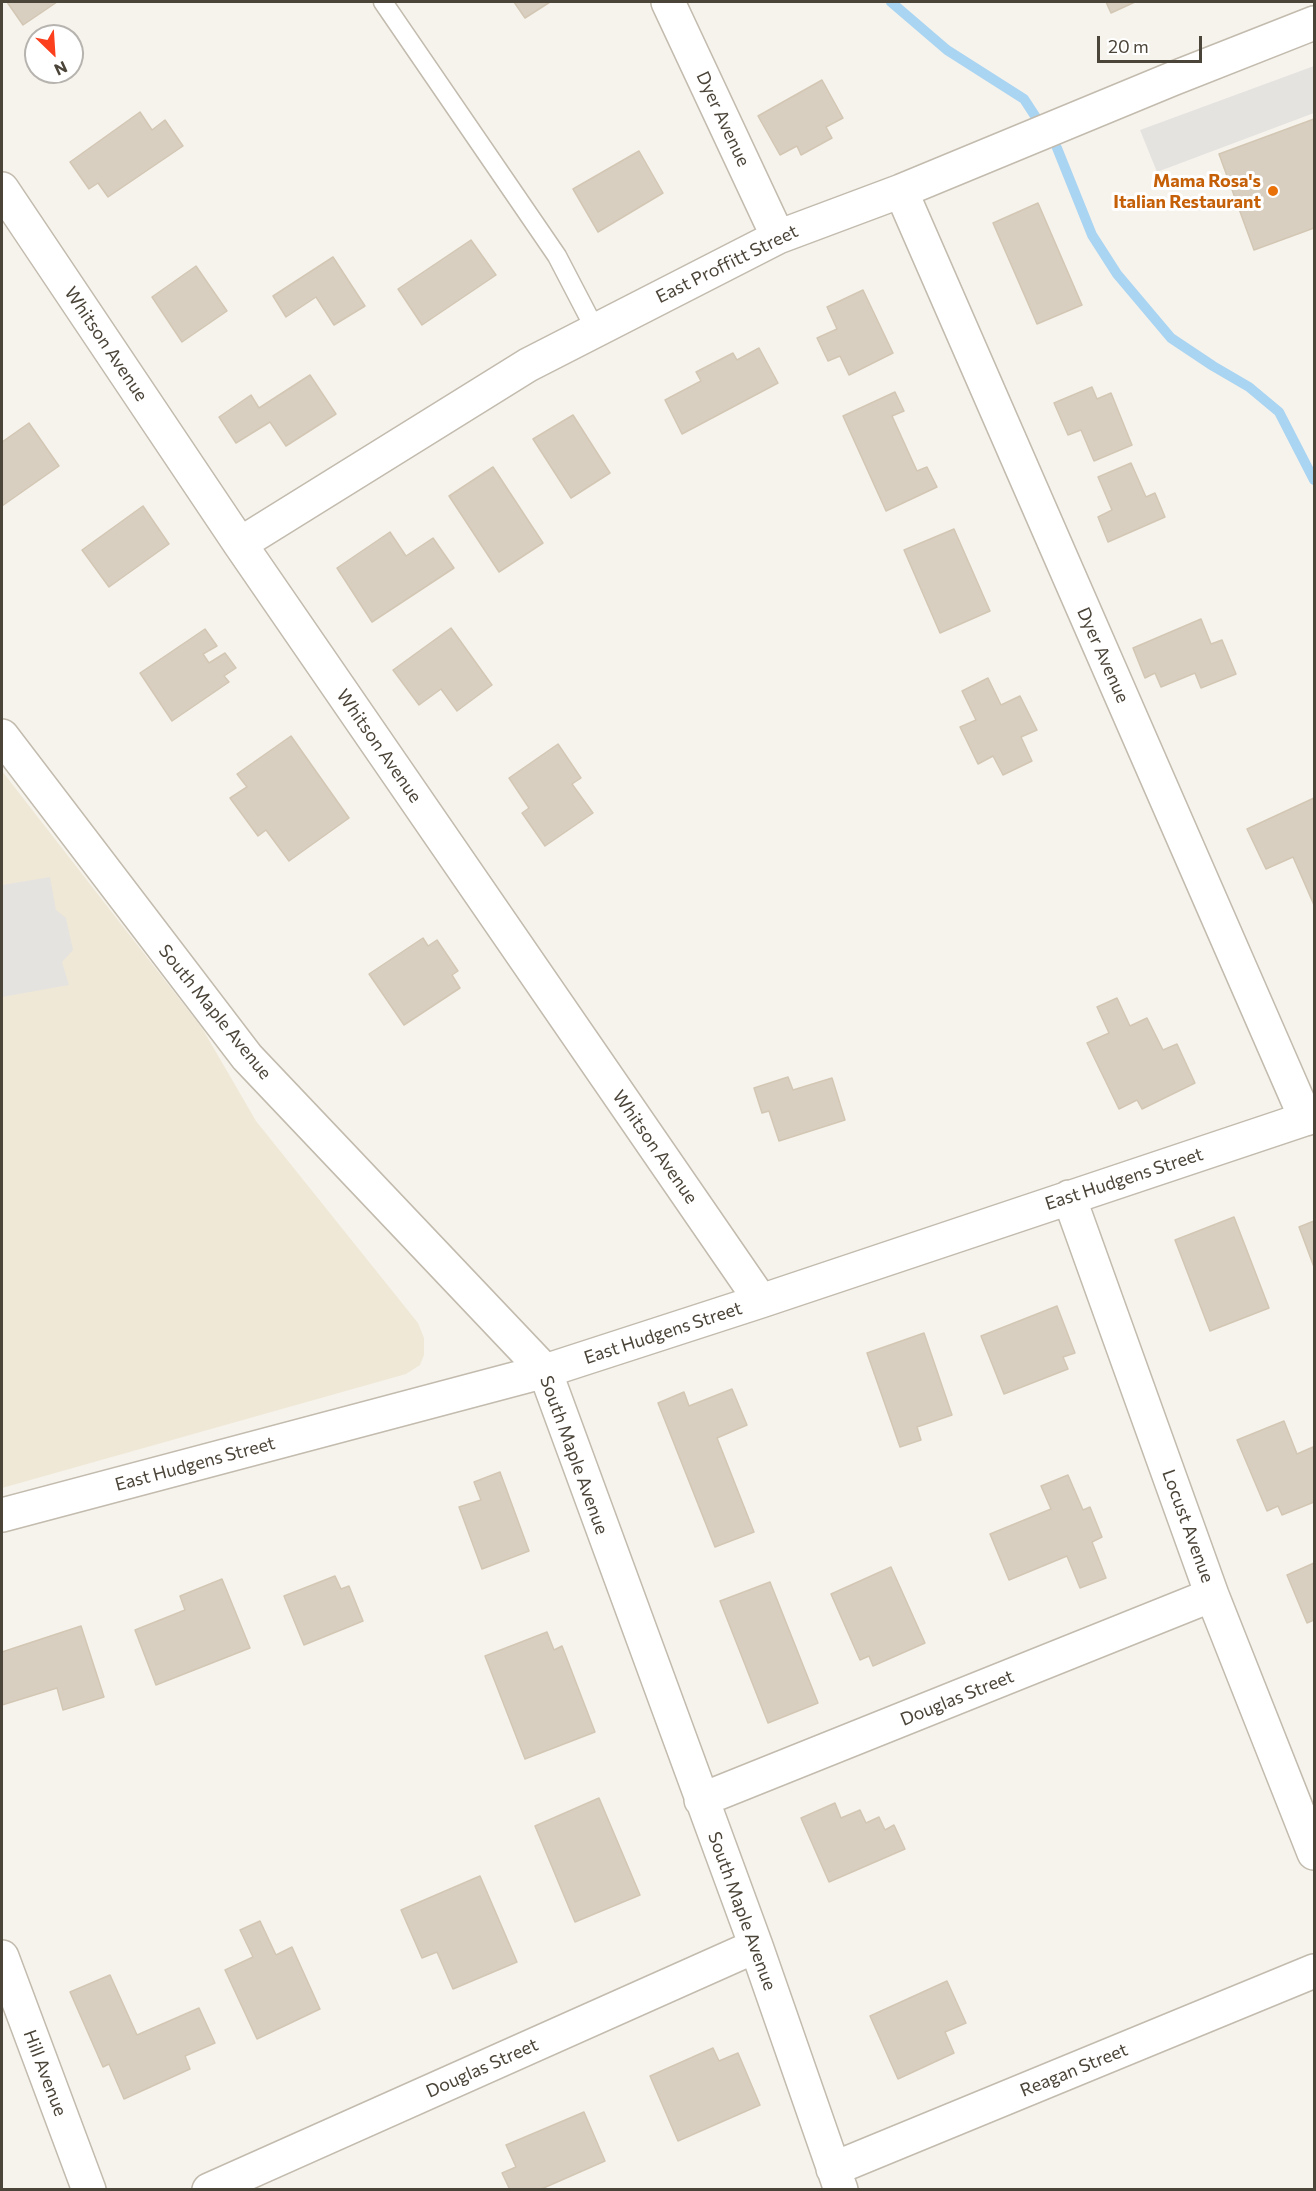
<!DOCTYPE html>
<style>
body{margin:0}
#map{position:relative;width:1316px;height:2191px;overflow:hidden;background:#f6f3ec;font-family:Commissioner,sans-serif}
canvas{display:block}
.frame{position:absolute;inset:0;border:3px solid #4b4439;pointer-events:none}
.north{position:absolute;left:24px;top:24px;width:60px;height:60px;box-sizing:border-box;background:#fff;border:2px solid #b7b4b0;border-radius:50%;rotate:155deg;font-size:16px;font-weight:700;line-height:24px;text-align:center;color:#4b4439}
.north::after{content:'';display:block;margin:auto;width:21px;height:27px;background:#fc3f1d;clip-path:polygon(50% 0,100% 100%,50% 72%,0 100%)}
.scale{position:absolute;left:1097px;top:36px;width:105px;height:27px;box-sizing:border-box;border:3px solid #4b4439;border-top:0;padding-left:8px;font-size:18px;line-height:21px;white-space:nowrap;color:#4b4439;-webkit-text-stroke:4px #fff;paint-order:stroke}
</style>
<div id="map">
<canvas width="1316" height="2191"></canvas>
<div class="frame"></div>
<div class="north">N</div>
<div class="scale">20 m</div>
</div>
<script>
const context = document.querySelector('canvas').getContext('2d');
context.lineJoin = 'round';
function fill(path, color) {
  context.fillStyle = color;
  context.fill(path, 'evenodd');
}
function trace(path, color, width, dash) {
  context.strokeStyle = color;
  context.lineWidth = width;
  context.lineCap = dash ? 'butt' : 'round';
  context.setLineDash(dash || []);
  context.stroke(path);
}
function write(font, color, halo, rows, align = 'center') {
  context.font = font + ' Commissioner,sans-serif';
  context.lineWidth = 6;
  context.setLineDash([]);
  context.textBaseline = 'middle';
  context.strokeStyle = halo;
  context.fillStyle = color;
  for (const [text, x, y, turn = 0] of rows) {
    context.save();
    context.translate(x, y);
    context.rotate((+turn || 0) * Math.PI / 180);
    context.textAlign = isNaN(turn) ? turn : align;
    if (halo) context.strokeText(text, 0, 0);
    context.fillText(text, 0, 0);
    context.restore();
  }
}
const education = new Path2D(`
 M2,771L202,1028L256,1121L418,1323L424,1338V1355L420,1365L406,1374L2,1488Z`);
const parking = new Path2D(`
 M1314,66V113L1157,172L1140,130Z
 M50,877L56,910L66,918L73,950L62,962L69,985L2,997V885Z`);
const stream = new Path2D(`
 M891,2L947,50L1024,99L1037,119
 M1057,148L1092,235L1117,274L1171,338L1213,366L1249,387L1279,412L1314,480`);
const building = new Path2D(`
 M7,2H57L23,25Z
 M514,2H550L525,18Z
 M1106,2H1135L1111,13Z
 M822,80L843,118L826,127L832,138L801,155L797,146L780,155L758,116Z
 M140,112L152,130L165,120L183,146L108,197L98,183L89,189L70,162Z
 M1314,119V228L1254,250L1219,154Z
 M639,151L663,193L598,232L573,189Z
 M1038,203L1082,305L1037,324L993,223Z
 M471,240L496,275L422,325L398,289Z
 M333,257L365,306L334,325L316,297L286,317L273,296Z
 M196,266L227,311L182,342L152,297Z
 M863,290L893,353L849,375L840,356L828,361L817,338L837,329L827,307Z
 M759,348L778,383L682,434L665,400L701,381L696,372L733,353L737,360Z
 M310,375L336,414L286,446L270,422L236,443L219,417L251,395L259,408Z
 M1092,387L1097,399L1111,393L1132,445L1094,461L1081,430L1068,435L1054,403Z
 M895,392L904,411L892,416L917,471L927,467L937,487L886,511L843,416Z
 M573,415L610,473L571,498L533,439Z
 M29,423L59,466L2,506V442Z
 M1131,463L1146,497L1155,493L1165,517L1108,542L1098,517L1112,510L1098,477Z
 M493,467L543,543L499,572L449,496Z
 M143,506L169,544L109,587L82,550Z
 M954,529L990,611L940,633L904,550Z
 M390,532L406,556L433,538L454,568L372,622L337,568Z
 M1201,619L1211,644L1222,640L1236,674L1201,688L1195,673L1161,687L1155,673L1145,678L1133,648Z
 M451,628L492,685L457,711L441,689L419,705L393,670Z
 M205,629L217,646L203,654L209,663L225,653L236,668L224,676L229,682L172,721L140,673Z
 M988,678L1001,705L1020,696L1037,730L1021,737L1032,761L1003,775L993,756L978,764L960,727L976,720L962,691Z
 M291,736L349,818L289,861L266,830L258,836L230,798L247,787L237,774Z
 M558,744L581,778L572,784L593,813L545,846L522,813L529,808L509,778Z
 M1314,798V905L1293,857L1266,869L1247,829Z
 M423,938L428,946L437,940L458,971L452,975L460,988L404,1025L369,974Z
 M1117,998L1130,1026L1147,1018L1163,1050L1177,1044L1195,1083L1142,1109L1137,1100L1119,1109L1087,1043L1109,1033L1097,1007Z
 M788,1077L793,1090L832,1078L845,1120L779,1141L769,1111L762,1113L754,1088Z
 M1234,1217L1269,1308L1210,1331L1175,1240Z
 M1314,1221V1267L1299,1227Z
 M1057,1306L1075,1353L1063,1357L1068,1369L1004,1394L981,1336Z
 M924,1333L952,1415L917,1427L921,1440L900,1447L867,1353Z
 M732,1389L747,1425L717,1438L754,1532L715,1547L658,1403L684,1392L689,1406Z
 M1284,1421L1297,1454L1313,1447L1314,1450V1502L1282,1515L1278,1506L1267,1511L1237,1440Z
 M500,1472L529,1551L482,1569L459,1507L481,1500L474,1482Z
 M1068,1475L1083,1510L1090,1507L1102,1537L1092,1542L1106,1578L1080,1588L1067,1556L1009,1580L990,1534L1051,1509L1041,1486Z
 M1314,1563V1620L1307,1623L1287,1575Z
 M891,1567L925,1643L873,1666L869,1656L860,1660L831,1594Z
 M335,1576L341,1589L349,1586L363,1621L304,1645L284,1596Z
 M222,1579L250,1648L156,1685L135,1630L185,1610L180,1596Z
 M770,1582L818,1703L768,1723L720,1601Z
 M81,1626L104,1697L63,1710L57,1688L2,1705V1652Z
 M547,1632L554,1650L562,1646L595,1732L525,1759L485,1656Z
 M599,1798L640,1895L575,1922L535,1826Z
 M835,1803L841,1818L860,1810L866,1823L879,1817L885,1830L894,1825L905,1849L829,1882L801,1818Z
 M480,1876L517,1962L453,1989L437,1952L422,1958L401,1910Z
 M260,1921L276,1955L292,1947L320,2009L257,2039L225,1970L253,1957L240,1930Z
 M110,1975L137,2035L199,2008L215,2043L185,2056L190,2069L124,2099L109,2064L103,2067L70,1992Z
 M947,1981L966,2023L945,2032L954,2053L898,2079L870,2016Z
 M713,2048L719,2061L738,2053L760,2105L678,2141L650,2076Z
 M584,2112L605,2161L539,2190H510L502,2173L516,2167L506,2145Z`);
const lane = new Path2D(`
 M383,2L557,256L595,329`);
const street = new Path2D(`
 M668,2L778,237
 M2,189L240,544L761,1301
 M901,191L1306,1119
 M240,544L528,365L778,237L901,191L1172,79L1314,23
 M2,736L247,1057L545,1371L756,1946L841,2190
 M1069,1197L1212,1595L1314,1853
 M2,1515L545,1371L761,1301L1314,1116
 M701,1800L1212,1595
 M2,1957L89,2190
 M833,2169L1314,1971
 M209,2190L756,1946`);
const markers = [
 [1273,191,6,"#e8710a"]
];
const streetNames = [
 ["Dyer Avenue",723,119,65],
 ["East Proffitt Street",727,264,-26],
 ["Whitson Avenue",106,344,56],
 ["Dyer Avenue",1103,655,66],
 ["Whitson Avenue",379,746,55],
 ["South Maple Avenue",215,1012,51],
 ["Whitson Avenue",655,1147,55],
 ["East Hudgens Street",1124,1179,-18],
 ["East Hudgens Street",663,1333,-18],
 ["South Maple Avenue",574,1455,70],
 ["East Hudgens Street",195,1464,-15],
 ["Locust Avenue",1188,1526,70],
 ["Douglas Street",957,1698,-22],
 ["South Maple Avenue",742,1911,70],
 ["Douglas Street",482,2068,-24],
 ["Reagan Street",1074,2070,-22],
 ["Hill Avenue",45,2073,69]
];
const foodNames = [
 ["Mama Rosa's",1261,181],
 ["Italian Restaurant",1261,202]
];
fill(education, '#efe8d6');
fill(parking, '#e5e3e0');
trace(stream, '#a9d4f2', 10);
fill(building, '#d8cfc1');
trace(building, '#d3c7b4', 1.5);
trace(lane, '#c2bbae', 21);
trace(street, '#c2bbae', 36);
trace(lane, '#fff', 18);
trace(street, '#fff', 33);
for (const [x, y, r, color] of markers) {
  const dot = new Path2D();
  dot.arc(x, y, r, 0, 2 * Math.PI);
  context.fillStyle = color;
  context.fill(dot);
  trace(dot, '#fff', 2);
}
write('18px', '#4b4439', '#fff', streetNames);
write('bold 18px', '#c56008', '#fff', foodNames, 'right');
</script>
